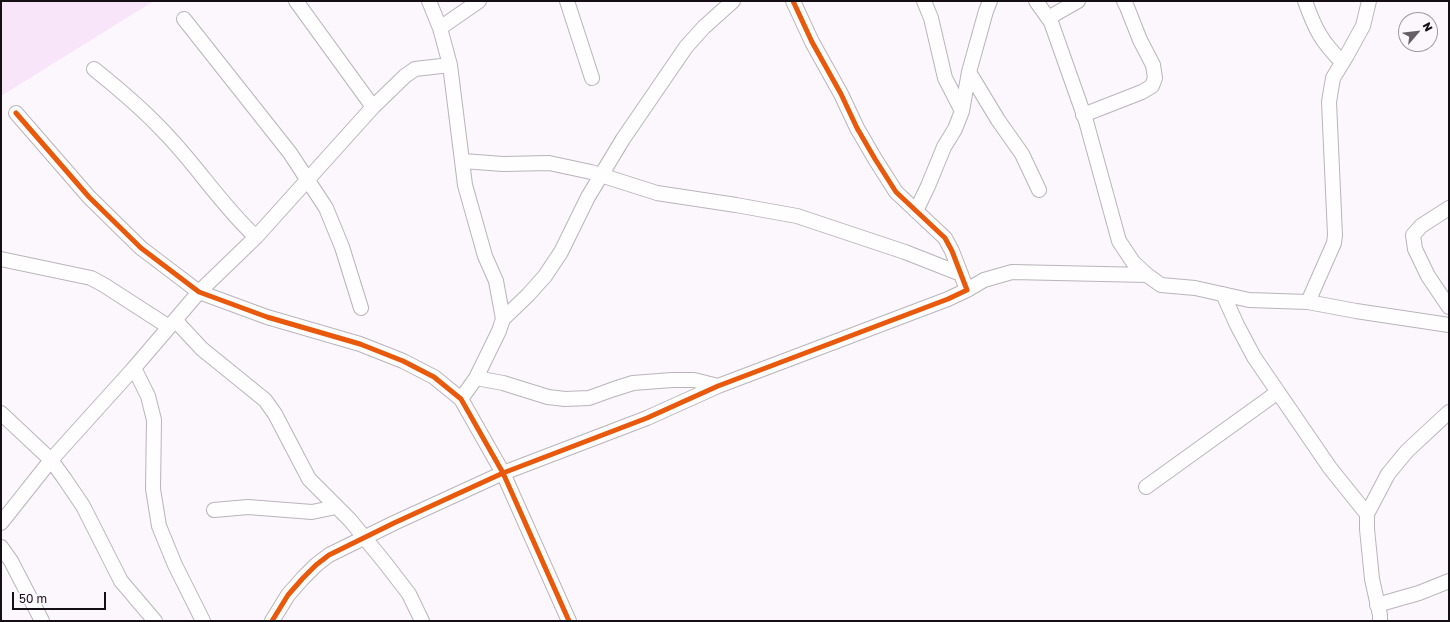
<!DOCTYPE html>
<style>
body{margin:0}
#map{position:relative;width:1450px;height:622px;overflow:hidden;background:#fbf7fc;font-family:"Golos Text",sans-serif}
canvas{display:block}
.frame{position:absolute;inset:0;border:2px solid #150f15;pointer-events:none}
.north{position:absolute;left:1398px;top:12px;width:40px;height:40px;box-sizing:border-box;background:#fcf6fd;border:1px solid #a09aa0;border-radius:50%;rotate:62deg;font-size:11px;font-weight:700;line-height:16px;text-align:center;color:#150f15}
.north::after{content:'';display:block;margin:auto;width:14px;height:18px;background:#666066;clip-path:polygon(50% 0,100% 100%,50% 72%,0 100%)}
.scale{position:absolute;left:12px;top:592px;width:94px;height:18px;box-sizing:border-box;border:2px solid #150f15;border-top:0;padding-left:5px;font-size:12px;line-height:14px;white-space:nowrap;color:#150f15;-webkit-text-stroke:3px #fcf6fd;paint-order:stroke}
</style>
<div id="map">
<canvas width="1450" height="622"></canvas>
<div class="frame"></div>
<div class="north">N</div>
<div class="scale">50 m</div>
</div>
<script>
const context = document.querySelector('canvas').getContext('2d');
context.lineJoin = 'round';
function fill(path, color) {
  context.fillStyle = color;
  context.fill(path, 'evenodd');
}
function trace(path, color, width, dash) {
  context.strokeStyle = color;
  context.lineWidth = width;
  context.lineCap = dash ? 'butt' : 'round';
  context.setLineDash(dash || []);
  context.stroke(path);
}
const green = new Path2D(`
 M1,1H154L1,96Z`);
const minor = new Path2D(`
 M296,1L373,107
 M429,1L440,28L450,65L465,185L485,256L496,281L503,319
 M567,1L592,78
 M924,1L931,18L945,78L962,111
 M1036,1L1051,22L1086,121L1119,241L1133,262L1147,275L1161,285L1195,288L1249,300L1308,302L1356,311L1449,325
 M1305,1C1315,29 1321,41 1342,62
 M1048,18L1078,1
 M184,19L290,153L326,208L342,247L361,308
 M440,28L479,1
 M94,69C119,89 144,110 166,134C198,167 222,206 256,237
 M969,72L998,120L1022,154L1039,190
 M16,113L89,197L141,248L199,292L267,317L360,344L403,361L434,377L461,399L503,473L569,621
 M1083,115L1142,92L1152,86L1155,78L1153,65L1140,40L1127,7L1124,1
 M463,161L503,164L549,163L591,172L657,193L736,205L797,216L905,252L961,274
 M1449,208L1421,226L1413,235L1415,249L1428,276L1449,307
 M916,211L928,186L944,147L955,129L962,111L969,72L986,11L990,1
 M1,259L91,278L104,285L169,327
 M967,290L984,280L1012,272L1147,275
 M1223,294L1237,325L1254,357L1330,468L1367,514
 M1308,302L1334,243L1335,235L1329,102L1333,78L1347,55L1363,26L1369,1
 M175,320L202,349L265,400L275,414L309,479L350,520L386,564L409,594L422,621
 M134,368L148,396L154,420L153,489L159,526L175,565L203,621
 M476,378L503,383L548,397L565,399L589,398L614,389L633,383L672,380H694L718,386
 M461,399L476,378L499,331L503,319L528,295L545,276L561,252L588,197L623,139L686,47L704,27L733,1
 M1,413L51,460L64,478L83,506L121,581L155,621
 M1146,487L1278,392
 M214,510L248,507L312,512L336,507
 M1,523L51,460L134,368L199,292L256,237L373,107L405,76L415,69L450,65
 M1,547L11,561L42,621
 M1377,605L1419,593L1449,581
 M272,621L288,595L303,578L316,565L329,555L394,523L503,473L647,418L718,386L948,299L967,290L952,251L945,238L896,192L875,159L857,128L841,94L812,42L793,1
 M1380,621V615L1372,579L1367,529V514L1388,474L1407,451L1449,412`);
const cycleway = new Path2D(`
 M16,113L89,197L141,248L199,292L267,317L360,344L403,361L434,377L461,399L503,473L569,621
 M272,621L288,595L303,578L316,565L329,555L394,523L503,473L647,418L718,386L948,299L967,290L952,251L945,238L896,192L875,159L857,128L841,94L812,42L793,1`);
fill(green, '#f8e5fa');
trace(minor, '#b9b4ba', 16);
trace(minor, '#fefeff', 14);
trace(cycleway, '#e8590c', 5);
</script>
